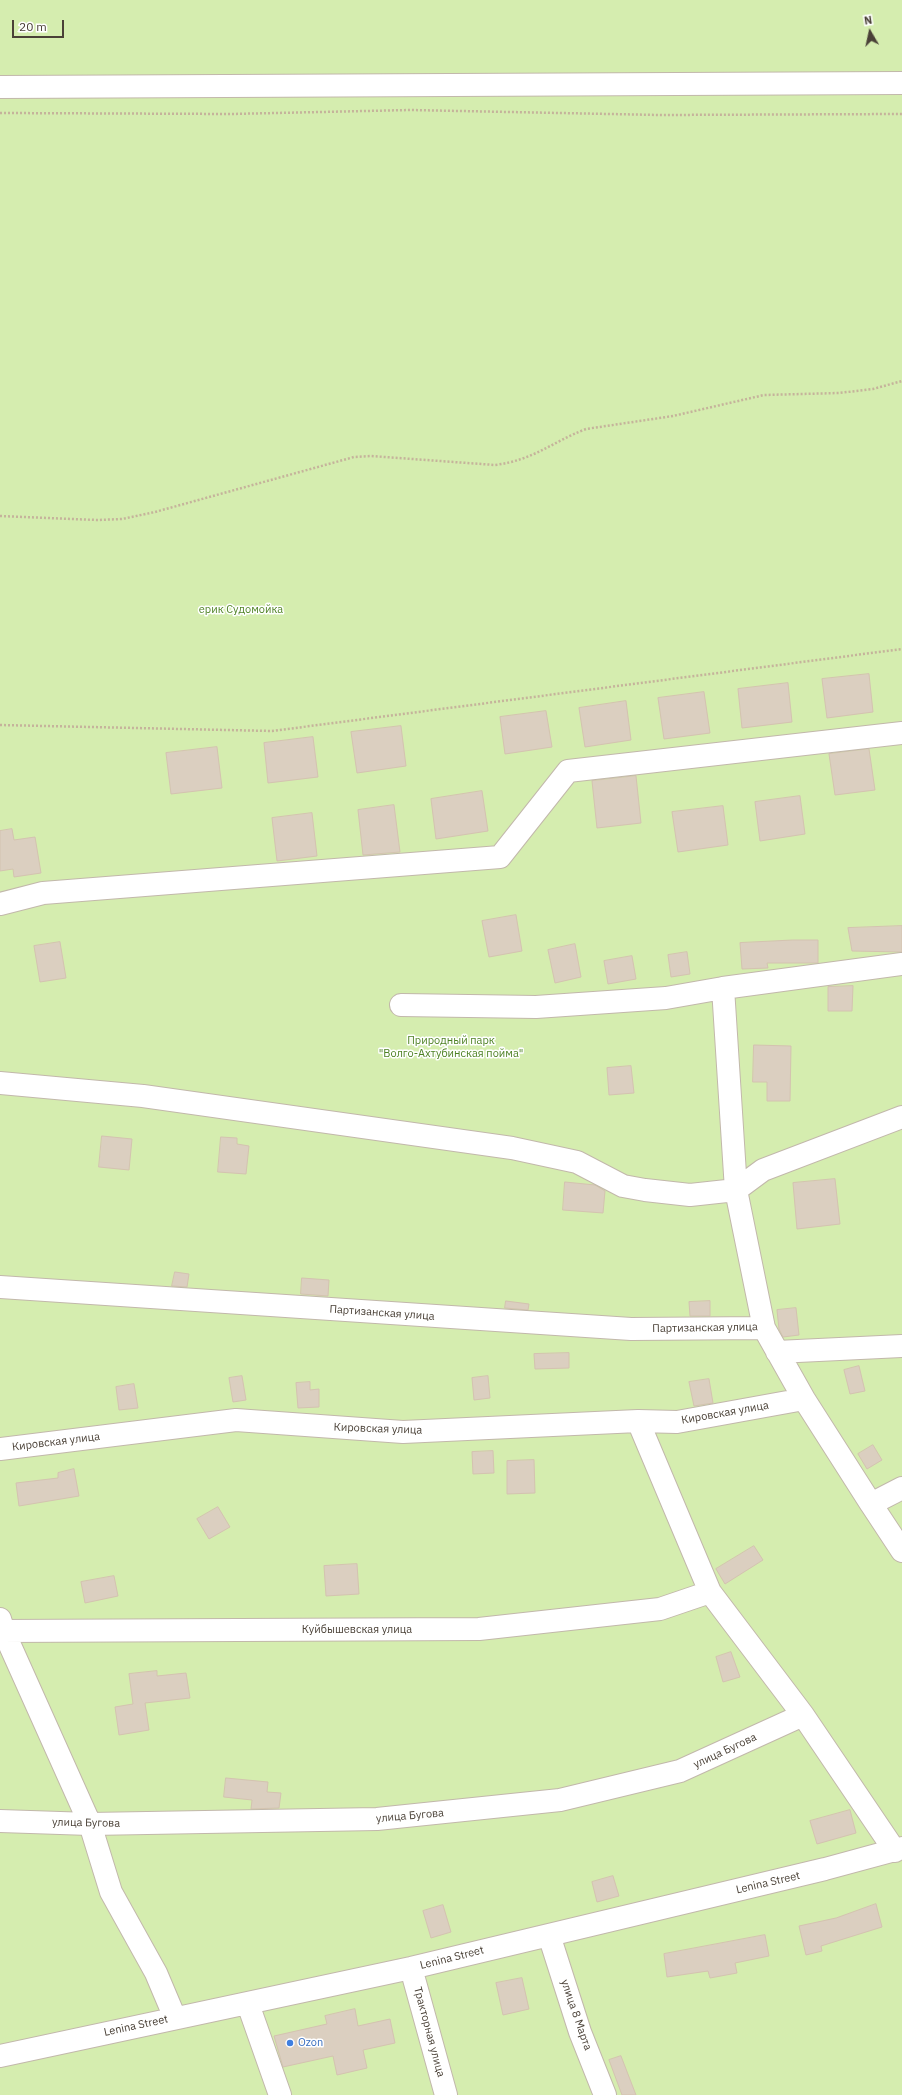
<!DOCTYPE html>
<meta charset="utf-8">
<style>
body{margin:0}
#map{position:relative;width:902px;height:2095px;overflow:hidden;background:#f6f1e9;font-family:"IBM Plex Sans",sans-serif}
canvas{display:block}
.north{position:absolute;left:850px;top:12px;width:40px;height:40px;-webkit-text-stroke:3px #fff;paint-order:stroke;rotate:351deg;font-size:11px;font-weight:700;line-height:16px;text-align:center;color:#4a4137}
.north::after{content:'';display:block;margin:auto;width:14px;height:18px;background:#4a4137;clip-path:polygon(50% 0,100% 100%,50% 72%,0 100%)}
.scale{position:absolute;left:12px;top:20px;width:52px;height:18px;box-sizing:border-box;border:2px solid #4a4137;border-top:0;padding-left:5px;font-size:12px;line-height:14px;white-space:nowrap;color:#4a4137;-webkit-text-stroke:3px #fff;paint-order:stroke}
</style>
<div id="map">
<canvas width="902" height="2095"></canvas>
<div class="north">N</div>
<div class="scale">20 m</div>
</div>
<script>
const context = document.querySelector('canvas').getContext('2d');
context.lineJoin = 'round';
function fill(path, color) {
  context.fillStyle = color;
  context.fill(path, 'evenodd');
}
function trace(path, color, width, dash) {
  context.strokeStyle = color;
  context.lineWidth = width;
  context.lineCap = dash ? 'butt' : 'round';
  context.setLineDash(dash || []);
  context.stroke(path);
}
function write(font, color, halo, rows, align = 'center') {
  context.font = font + ' "IBM Plex Sans",sans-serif';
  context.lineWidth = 3;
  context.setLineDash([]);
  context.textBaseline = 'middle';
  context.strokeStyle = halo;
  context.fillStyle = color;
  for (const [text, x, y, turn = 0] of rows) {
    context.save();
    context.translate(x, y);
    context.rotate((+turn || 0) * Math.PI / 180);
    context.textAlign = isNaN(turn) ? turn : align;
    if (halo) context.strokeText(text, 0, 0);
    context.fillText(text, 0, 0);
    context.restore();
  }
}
const green = new Path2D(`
 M0,0H902V2095H0Z`);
const building = new Path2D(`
 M869,674L873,712L827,718L822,679Z
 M788,683L792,722L742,728L738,689Z
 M704,692L710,733L664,739L658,698Z
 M626,701L631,740L585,747L579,708Z
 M546,711L552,747L505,754L500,717Z
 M401,726L406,766L357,773L351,732Z
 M313,737L318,777L268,783L264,743Z
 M217,747L222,788L171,794L166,753Z
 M869,749L875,790L835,795L829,754Z
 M636,776L641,823L597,828L592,781Z
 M482,791L488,831L436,839L431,799Z
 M800,796L805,834L760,841L755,802Z
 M394,805L400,852L363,855L358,810Z
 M723,806L728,845L678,852L672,812Z
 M312,813L317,856L277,861L272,818Z
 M12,829L14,840L35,837L41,873L14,877L13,869L0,871V831Z
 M516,915L522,951L489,957L482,921Z
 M902,926V952L852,951L848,928Z
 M793,940H818V963H767L768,968L742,969L740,943Z
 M60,942L66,978L40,982L34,946Z
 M575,944L581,977L555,983L548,950Z
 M687,952L690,974L671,977L668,955Z
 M632,956L636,979L608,984L604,961Z
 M853,986L852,1011H828V987Z
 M754,1045L791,1046L790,1101H767V1082H753Z
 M631,1066L634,1093L609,1095L607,1068Z
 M102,1136L132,1139L129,1170L99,1167Z
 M221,1137L237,1138V1144L249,1146L246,1174L218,1172Z
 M835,1179L840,1224L797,1229L793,1183Z
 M565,1182L595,1185L605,1191L603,1213L563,1210Z
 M175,1272L189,1274L187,1287L172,1286Z
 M302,1278L329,1280L328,1296L301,1294Z
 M506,1301L529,1304L528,1310L505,1308Z
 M710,1301V1316H690L689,1302Z
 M796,1308L799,1335L783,1337L779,1329L777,1310Z
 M569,1353V1368L535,1369L534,1354Z
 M859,1366L865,1391L850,1394L844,1370Z
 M242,1376L246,1400L233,1402L229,1378Z
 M488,1376L490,1398L474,1400L472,1378Z
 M709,1379L713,1403L694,1406L689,1382Z
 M310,1382V1390L319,1389V1407L298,1408L296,1383Z
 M134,1384L138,1408L119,1410L116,1387Z
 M873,1445L882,1460L867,1469L858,1454Z
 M493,1451L494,1473L473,1474L472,1452Z
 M534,1460L535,1493L507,1494V1461Z
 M74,1469L79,1496L19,1506L16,1483L58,1478V1473Z
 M218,1507L230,1527L209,1539L197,1519Z
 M754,1546L763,1560L725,1584L716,1569Z
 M357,1564L359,1594L326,1596L324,1566Z
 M114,1576L118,1596L85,1603L81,1582Z
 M731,1652L740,1677L723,1682L716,1657Z
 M157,1671V1676L186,1673L190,1698L145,1703L149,1730L119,1735L115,1707L133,1704L129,1674Z
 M226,1778L268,1782L267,1792L281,1793L279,1808L251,1809L252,1800L224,1797Z
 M850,1810L856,1833L817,1844L810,1821Z
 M613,1876L619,1896L597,1902L592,1882Z
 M876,1904L882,1927L821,1946L822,1951L806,1955L799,1926L836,1918Z
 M443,1905L451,1932L431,1938L423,1911Z
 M765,1935L769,1956L735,1963L737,1973L710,1978L708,1971L667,1977L664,1954Z
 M522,1978L529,2009L503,2015L496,1983Z
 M355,2009L358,2026L390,2019L395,2043L363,2050L367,2068L337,2075L333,2056L283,2067L274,2036L327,2024L325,2016Z
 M621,2056L636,2095H622L609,2060Z`);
const path = new Path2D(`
 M0,113L231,114L410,110L660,115L902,114
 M0,516L97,520L122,519L155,512L354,457L371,456L495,465C534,460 552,442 586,429L673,416L764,395L839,393L873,389L902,381
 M0,725L272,731L902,649`);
const minor = new Path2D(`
 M0,87L902,83
 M0,904L43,893L500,857L568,771L902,733
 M723,988L902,964
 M0,1083L143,1096L512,1148L577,1162L623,1186L645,1190L690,1195L736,1190L723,988L666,998L536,1007L401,1005
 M0,1287L631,1329L764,1328
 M777,1352L902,1346
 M638,1421L710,1592L803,1715L895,1851
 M0,1449L236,1420L403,1432L638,1421L677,1422L804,1399
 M902,1488L871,1504L902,1551
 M871,1504L804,1399L764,1328L736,1190L763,1170L902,1117
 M0,1619L4,1632L90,1824L111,1892L156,1973L175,2018
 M0,1631L479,1629L660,1609L710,1592
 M0,1821L90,1824L377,1819L560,1800L680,1771L803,1715
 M549,1935L580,2032L605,2095
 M411,1968L446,2095
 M248,2004L280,2095
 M0,2056L411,1968L825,1869L902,1848`);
const markers = [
 [290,2043,4,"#3f7fe0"]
];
const parkNames = [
 ["ерик Судомойка",241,610],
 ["Природный парк",451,1041],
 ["\"Волго-Ахтубинская пойма\"",451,1054]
];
const streetNames = [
 ["Партизанская улица",382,1313,4],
 ["Партизанская улица",705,1328,-1],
 ["Кировская улица",725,1413,-10],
 ["Кировская улица",378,1429,2],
 ["Кировская улица",56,1442,-7],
 ["Куйбышевская улица",357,1630],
 ["улица Бугова",725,1751,-25],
 ["улица Бугова",410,1816,-5],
 ["улица Бугова",86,1823,1],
 ["Lenina Street",768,1883,-13],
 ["Lenina Street",452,1958,-14],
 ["улица 8 Марта",576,2015,71],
 ["Lenina Street",136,2026,-12],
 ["Тракторная улица",429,2032,75]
];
const shopNames = [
 ["Ozon",298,2043]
];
fill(green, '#d5edaf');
fill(building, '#dbcfc0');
trace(building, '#d4c3b0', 1);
trace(minor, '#c2b8ab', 24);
trace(path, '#c5b39b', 2.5, [2, 2]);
trace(minor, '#fff', 22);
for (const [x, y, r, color] of markers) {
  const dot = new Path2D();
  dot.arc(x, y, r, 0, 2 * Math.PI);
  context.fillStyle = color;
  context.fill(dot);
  trace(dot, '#fff', 1.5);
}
write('11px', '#4e8224', '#fff', parkNames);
write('11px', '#4a4137', '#fff', streetNames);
write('11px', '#366cbe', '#fff', shopNames, 'left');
</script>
